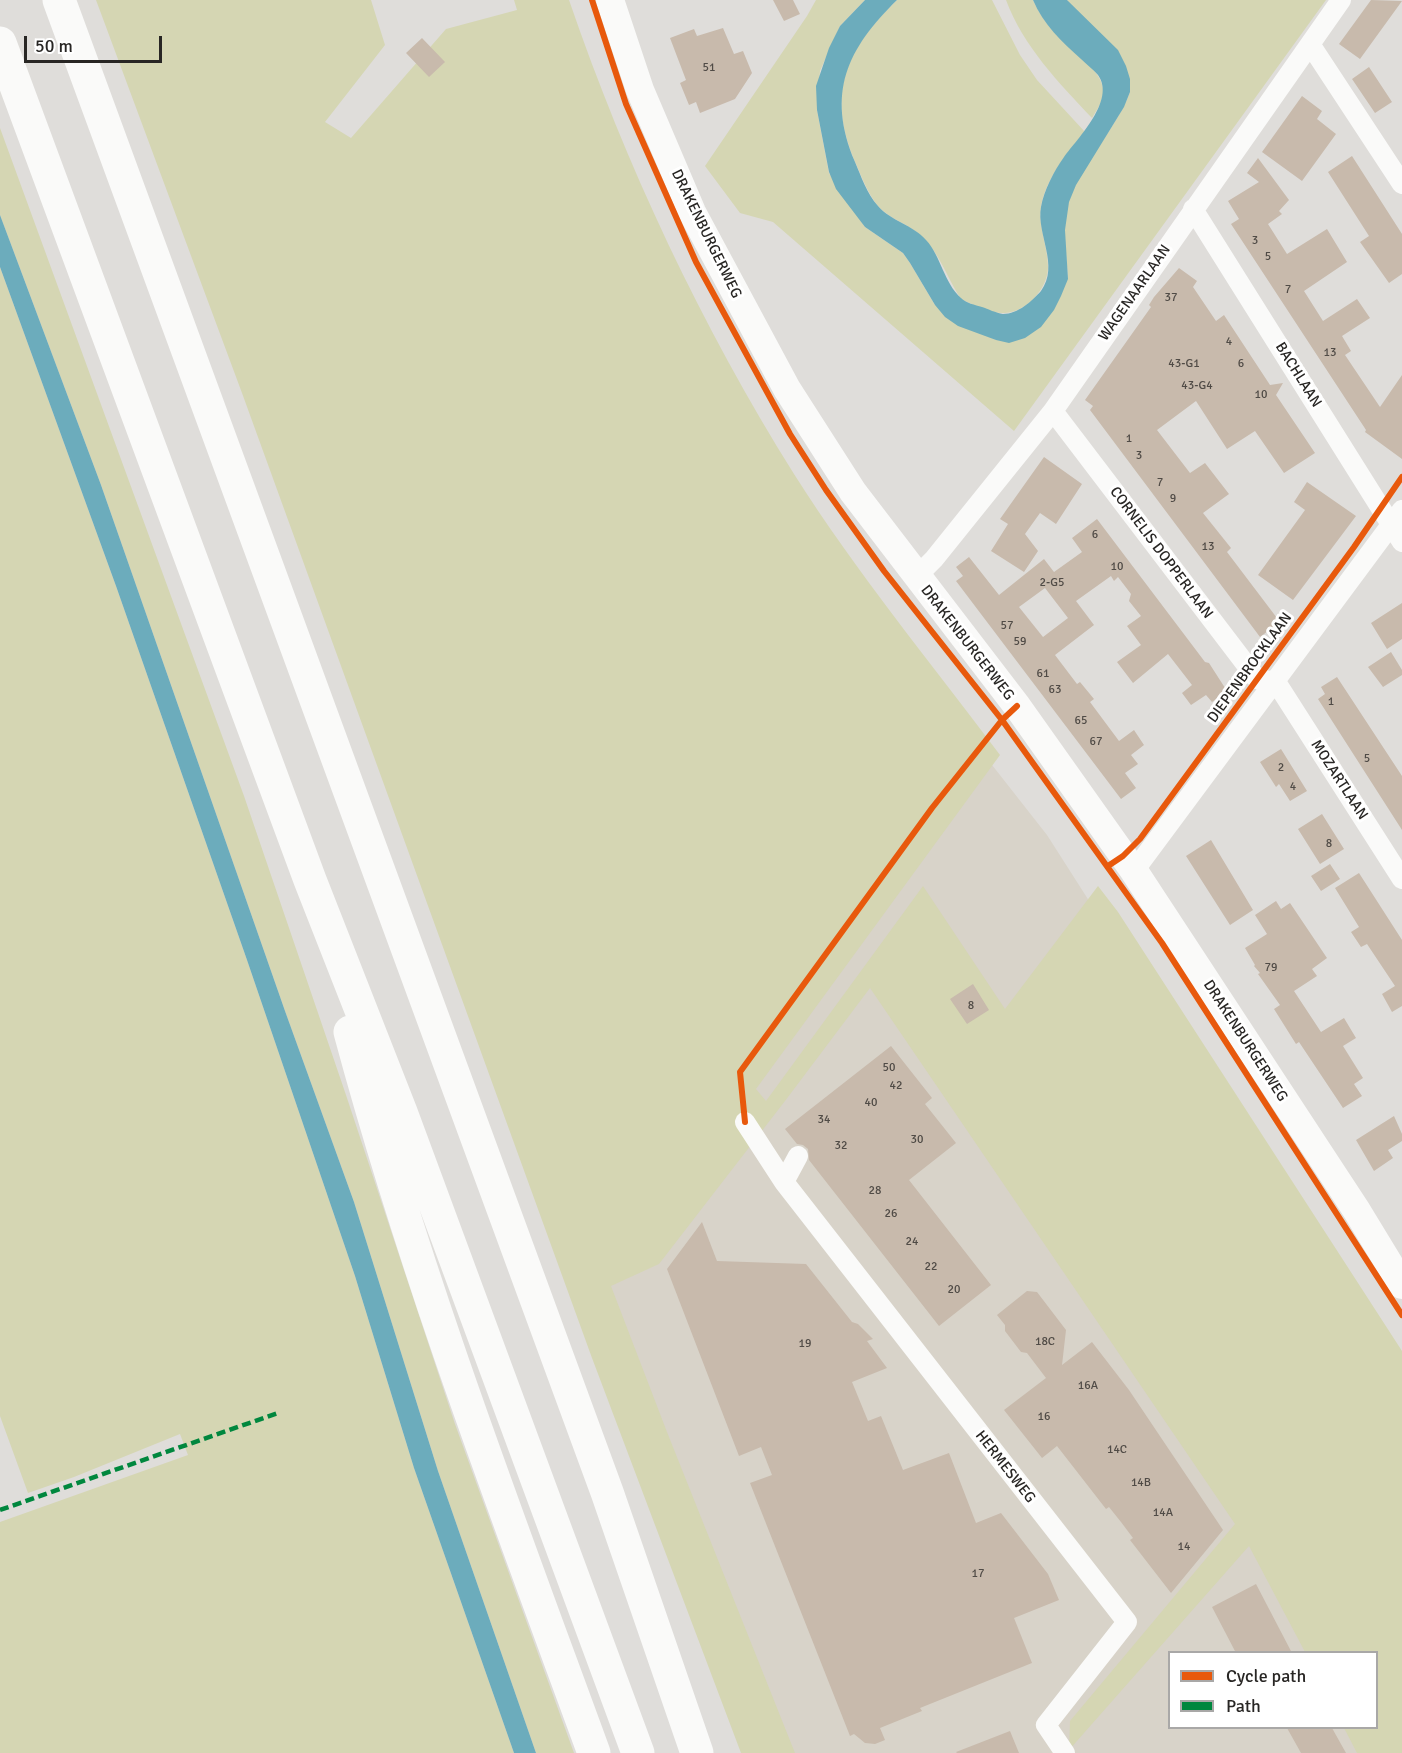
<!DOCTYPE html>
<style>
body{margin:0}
#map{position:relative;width:1402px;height:1753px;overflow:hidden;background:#dfddda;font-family:Signika,sans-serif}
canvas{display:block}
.legend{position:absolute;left:1168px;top:1651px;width:210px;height:78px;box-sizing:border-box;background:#fff;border:2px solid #a9a8a7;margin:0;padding:8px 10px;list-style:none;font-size:18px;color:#282624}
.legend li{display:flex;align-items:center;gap:12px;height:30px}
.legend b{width:30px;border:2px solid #a9a8a7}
.scale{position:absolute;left:24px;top:36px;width:138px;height:27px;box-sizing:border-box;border:3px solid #282624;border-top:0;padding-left:8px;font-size:18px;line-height:21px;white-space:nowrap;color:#282624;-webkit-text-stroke:4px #fff;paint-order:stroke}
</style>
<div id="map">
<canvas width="1402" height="1753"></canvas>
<ul class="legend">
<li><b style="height:8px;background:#e8590c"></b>Cycle path</li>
<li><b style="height:8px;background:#00873e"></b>Path</li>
</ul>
<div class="scale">50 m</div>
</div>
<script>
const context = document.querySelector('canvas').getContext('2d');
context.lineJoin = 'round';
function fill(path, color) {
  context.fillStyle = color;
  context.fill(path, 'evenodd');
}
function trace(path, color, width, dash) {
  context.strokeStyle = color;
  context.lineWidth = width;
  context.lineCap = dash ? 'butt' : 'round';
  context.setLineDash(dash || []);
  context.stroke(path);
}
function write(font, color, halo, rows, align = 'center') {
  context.font = font + ' Signika,sans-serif';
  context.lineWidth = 6;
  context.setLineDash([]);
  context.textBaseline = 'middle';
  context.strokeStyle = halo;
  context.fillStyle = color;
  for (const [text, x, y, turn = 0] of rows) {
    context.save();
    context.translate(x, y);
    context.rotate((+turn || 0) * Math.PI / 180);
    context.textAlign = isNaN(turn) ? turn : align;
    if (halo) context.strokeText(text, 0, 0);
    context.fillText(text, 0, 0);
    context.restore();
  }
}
const built = new Path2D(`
 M974,742L1047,835L1402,1391V1753H776L590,1255ZM1170,1652H1376V1728H1170Z`);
const green = new Path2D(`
 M96,0H371L385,45L325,122L351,138L446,29L517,10L514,0H569C626,166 701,325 794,474C856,572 931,663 1000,755L756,1089L766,1101L923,886L1005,1009L1098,886L1118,912L1402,1351V1753H1357L1344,1728H1376V1652H1305L1249,1546L1069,1750L1070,1721L1235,1524L870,988L785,1101L659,1264L611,1286L667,1432L795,1753H741L592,1358L242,393Z
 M816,0H865L840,26L820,71L817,110L829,173L865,227L903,253L910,263L935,305L996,340L1068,279C1067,258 1063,235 1066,214C1071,173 1115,133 1130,92L1067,0H1326L1014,431L773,222L740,213L705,166L807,16Z
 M897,0H992L1020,55L1037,80L1085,132C1067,153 1046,178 1041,207C1038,226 1048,247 1048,267C1048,288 1027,312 1005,313C992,314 973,305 961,299C951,284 944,266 934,251C929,244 922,236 915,231C903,222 887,217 877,205C868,193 862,178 856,164C826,94 844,51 897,0Z
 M1006,0H1033C1041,18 1053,32 1067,45C1079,57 1100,70 1103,88C1105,98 1097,110 1092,118C1059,83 1023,46 1006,0Z
 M0,128L244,796L346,1095L455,1424L574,1753H536L438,1471L354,1202L285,1011L101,485L0,215Z
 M0,267L116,586L247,960L355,1276L414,1468L514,1753H0V1522L188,1455L180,1434L74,1477L28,1493L0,1416Z`);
const water = new Path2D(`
 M865,0H897C847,49 826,93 855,162C861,176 867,194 878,206C891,221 913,225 926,240C941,256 944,283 961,298C966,303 975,305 982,307C988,309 996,313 1003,314C1018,314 1032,301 1041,291C1060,265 1036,234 1041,207C1044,190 1054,171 1064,157C1078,138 1116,100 1098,75C1093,69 1086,64 1081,59C1062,42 1043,24 1033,0H1067L1118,50L1126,66L1130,79V92L1124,107L1076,185L1069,202L1065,230L1068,279L1061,296L1054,310L1041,327L1025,338L1009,343L996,340L958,326L945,317L935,305L910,263L903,253L865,227L836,189L829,172L817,110L816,86L829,48L840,26Z
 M0,215L101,485L285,1011L354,1202L438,1471L536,1753H514L414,1468L355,1276L247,960L116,586L0,267Z`);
const building = new Path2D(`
 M773,0H793L800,14L784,21Z
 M1371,0L1402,1L1360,59L1339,44Z
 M723,28L734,54L743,51L752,73L735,99L700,113L696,102L689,105L680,83L686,80L670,38L694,29L697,36Z
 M422,38L445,62L429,77L406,53Z
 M1369,67L1392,102L1375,113L1352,79Z
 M1302,96L1322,111L1317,119L1336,134L1302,181L1262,152Z
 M1352,156L1402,234V274L1389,283L1360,242L1369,236L1328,172Z
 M1258,158L1289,200L1279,211L1282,214L1268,224L1287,254L1327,229L1347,262L1304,291L1323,321L1357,299L1370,318L1342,336L1351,351L1345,355L1380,407L1402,375V459L1365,432L1366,430L1231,224L1239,219L1228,201L1259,182L1247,173Z
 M1179,268L1197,281L1193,287L1216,321L1224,315L1270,385L1283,383L1276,395L1315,453L1284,473L1255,431L1227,449L1196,401L1157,430L1190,473L1205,463L1229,494L1203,513L1231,548L1227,552L1280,622L1260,637L1090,410L1093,406L1085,400L1151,307L1149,305L1154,297Z
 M1044,457L1082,484L1056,524L1040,513L1025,534L1038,551L1024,572L991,551L1008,524L1000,519Z
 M1307,482L1356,516L1293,600L1258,575L1305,510L1294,502Z
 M1097,519L1205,662L1209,663L1227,691L1212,702L1206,695L1191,705L1182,693L1192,685L1168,654L1133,683L1117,662L1141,645L1127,626L1141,616L1129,601L1131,594L1118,577L1114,581L1111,576L1076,601L1094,625L1055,655L1077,684L1080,682L1094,699L1090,702L1119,741L1134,730L1144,745L1131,755L1138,764L1125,773L1136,788L1121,799L956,581L963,576L956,567L969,557L999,595L1044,559L1054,572L1082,552L1072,538ZM1045,588L1068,618L1043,637L1019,607Z
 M1402,603V639L1387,649L1371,623Z
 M1391,652L1402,670V675L1383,687L1368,667Z
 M1337,677L1402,776V830L1318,699L1325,694L1321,687Z
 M1281,749L1307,791L1290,801L1279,784L1276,787L1260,762Z
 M1322,814L1344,849L1320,864L1298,829Z
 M1211,840L1253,910L1230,925L1186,856Z
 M1330,864L1340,879L1321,891L1311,876Z
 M1359,873L1402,940V1006L1392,1012L1382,994L1395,986L1367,944L1361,947L1351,932L1359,927L1335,888Z
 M1276,901L1281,909L1290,903L1327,958L1312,969L1317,976L1294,991L1321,1032L1344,1018L1356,1038L1343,1046L1363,1078L1354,1084L1362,1096L1343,1108L1299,1042L1296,1044L1274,1009L1280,1005L1258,974L1260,973L1254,966L1255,965L1245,948L1267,934L1255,915Z
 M973,984L989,1010L967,1024L950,999Z
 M891,1046L932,1098L925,1104L956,1143L909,1180L991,1285L939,1326L809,1160L808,1149L803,1145L797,1144L785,1129Z
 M1394,1116L1402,1134V1141L1388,1150L1393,1158L1374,1171L1356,1140Z
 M702,1222L717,1261L806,1264L852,1322L858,1324L873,1339L867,1341L887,1368L852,1382L868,1421L881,1416L903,1470L949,1453L976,1523L1001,1513L1048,1574L1059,1600L1014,1618L1032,1663L920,1708L922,1711L880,1728L885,1740L875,1744L865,1743L854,1734L850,1736L750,1483L772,1475L761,1447L739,1456L667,1269Z
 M1027,1291L1037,1292L1066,1330L1062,1365L1092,1342L1129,1390L1223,1530L1171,1593L1130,1540L1133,1538L1121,1522L1109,1507L1106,1509L1057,1446L1042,1458L1004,1410L1046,1378L1027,1353L1021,1352L1005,1331V1325L997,1315Z
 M1256,1584L1292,1653H1236L1212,1607Z
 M1287,1728H1332L1346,1753H1301Z
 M1010,1731L1019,1753H957L956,1752Z`);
const minor = new Path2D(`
 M1310,44L1402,184
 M1193,209L1402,542
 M1053,411L1257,679L1276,682L1402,879
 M916,577L934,559L1053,411L1341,0
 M1134,871L1402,510
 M745,1122L784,1182L1127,1622L1046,1725L1065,1753
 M784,1182L798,1156`);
const secondary = new Path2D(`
 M610,0L640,90L692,212L787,389L853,492L1017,706L1134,871L1357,1211L1402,1285`);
const motorway = new Path2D(`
 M59,0L607,1492L697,1753
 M0,43L310,880L401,1112L638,1753
 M350,1032C416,1277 507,1515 594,1753`);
const quiet = new Path2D(`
 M0,1510L278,1413`);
const cycleway = new Path2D(`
 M592,0L626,104L696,262L790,434L826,490L884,571L1002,720L1162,943L1402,1315
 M1108,866L1123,856L1140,839L1354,547L1402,477
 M745,1122L740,1072L932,808L1002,720L1017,706`);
const numberNames = [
 ["51",709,68],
 ["3",1255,241],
 ["5",1268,257],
 ["7",1288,290],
 ["37",1171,298],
 ["4",1229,342],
 ["13",1330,353],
 ["43-G1",1184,364],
 ["6",1241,364],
 ["43-G4",1197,386],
 ["10",1261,395],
 ["1",1129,439],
 ["3",1139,456],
 ["7",1160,483],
 ["9",1173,499],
 ["6",1095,535],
 ["13",1208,547],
 ["10",1117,567],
 ["2-G5",1052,583],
 ["57",1007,626],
 ["59",1020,642],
 ["61",1043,674],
 ["63",1055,690],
 ["1",1331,702],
 ["65",1081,721],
 ["67",1096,742],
 ["5",1367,759],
 ["2",1281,768],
 ["4",1293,787],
 ["8",1329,844],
 ["79",1271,968],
 ["8",971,1006],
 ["50",889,1068],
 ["42",896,1086],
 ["40",871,1103],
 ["34",824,1120],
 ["30",917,1140],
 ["32",841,1146],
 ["28",875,1191],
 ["26",891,1214],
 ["24",912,1242],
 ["22",931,1267],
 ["20",954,1290],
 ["18C",1045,1342],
 ["19",805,1344],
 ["16A",1088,1386],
 ["16",1044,1417],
 ["14C",1117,1450],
 ["14B",1141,1483],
 ["14A",1163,1513],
 ["14",1184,1547],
 ["17",978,1574]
];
const streetNames = [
 ["DRAKENBURGERWEG",706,234,64],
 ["WAGENAARLAAN",1135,293,-55],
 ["BACHLAAN",1298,375,58],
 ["CORNELIS DOPPERLAAN",1161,553,53],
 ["DRAKENBURGERWEG",967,643,52],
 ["DIEPENBROCKLAAN",1250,668,-54],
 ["MOZARTLAAN",1339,780,57],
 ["DRAKENBURGERWEG",1245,1041,57],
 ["HERMESWEG",1005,1467,52]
];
fill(built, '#d8d3c9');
fill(green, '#d5d6b3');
fill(water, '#6cacbc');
fill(building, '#c8baac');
trace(minor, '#fafaf9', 20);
trace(secondary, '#fafaf9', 28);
trace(motorway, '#fafaf9', 33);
trace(quiet, '#00873e', 4.5, [9, 4.5]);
trace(cycleway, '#e8590c', 6);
write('12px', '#504b46', null, numberNames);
write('15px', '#282624', '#fff', streetNames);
</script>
